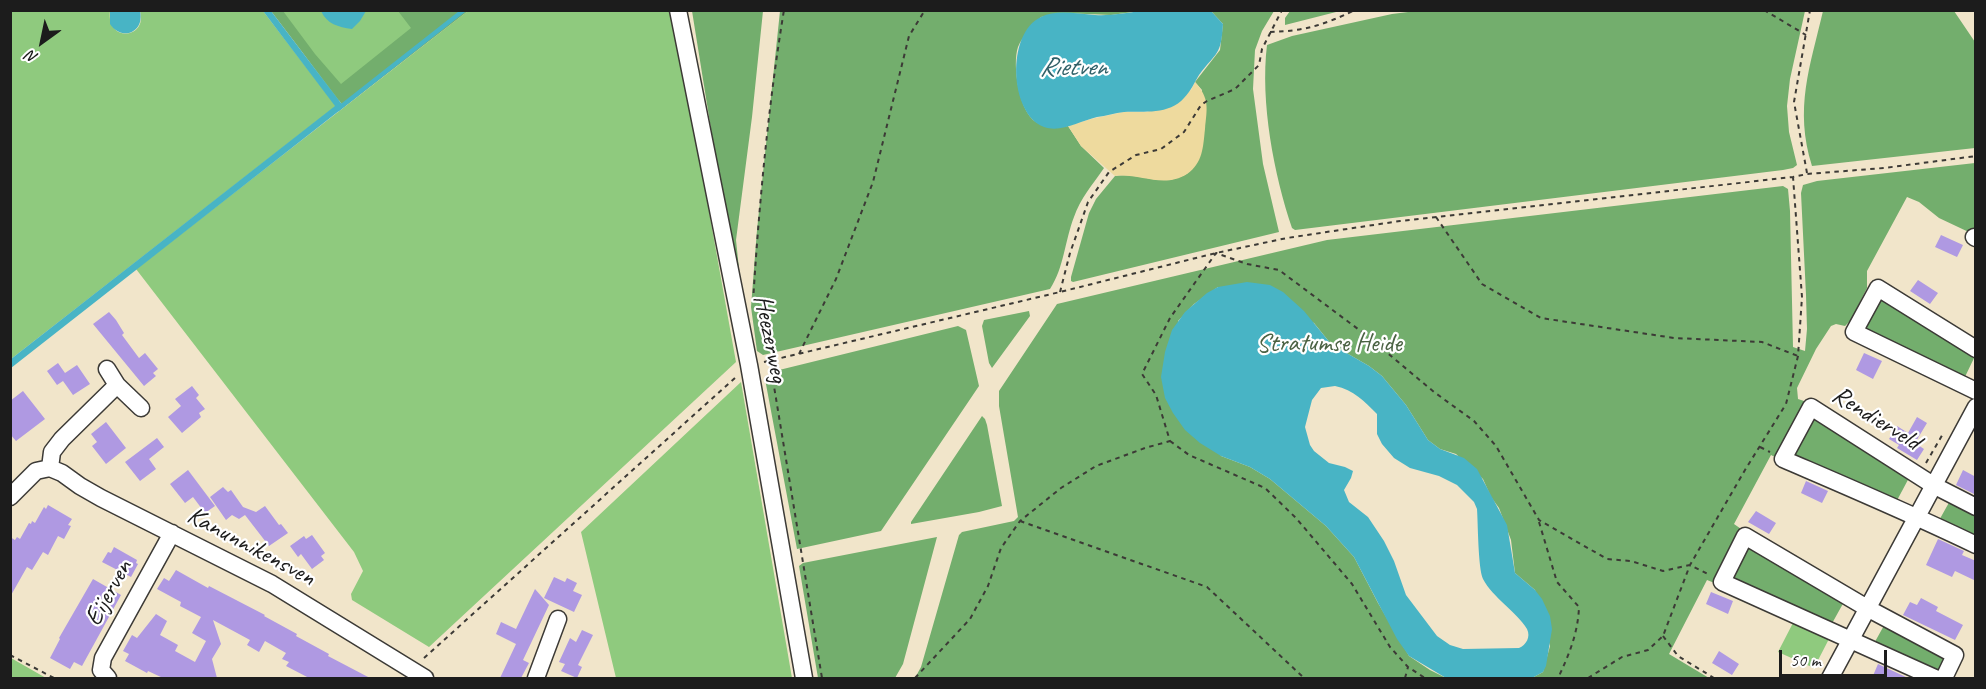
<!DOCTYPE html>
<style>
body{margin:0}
#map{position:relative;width:1986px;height:689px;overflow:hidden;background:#f1e5ca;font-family:Caveat,sans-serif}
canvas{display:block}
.frame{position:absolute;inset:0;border:12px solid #1c1c1c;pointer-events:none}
.north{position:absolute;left:12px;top:12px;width:60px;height:60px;-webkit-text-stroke:4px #fff;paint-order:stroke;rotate:213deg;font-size:16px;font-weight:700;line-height:24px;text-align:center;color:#1c1c1c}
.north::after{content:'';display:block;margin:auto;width:21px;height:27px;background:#1c1c1c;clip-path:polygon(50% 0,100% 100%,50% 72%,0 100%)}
.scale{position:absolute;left:1779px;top:650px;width:108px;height:27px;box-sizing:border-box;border:3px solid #1c1c1c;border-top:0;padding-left:8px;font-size:18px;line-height:21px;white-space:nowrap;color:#1c1c1c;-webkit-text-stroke:4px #fff;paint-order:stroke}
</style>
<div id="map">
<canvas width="1986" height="689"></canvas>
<div class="frame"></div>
<div class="north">N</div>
<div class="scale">50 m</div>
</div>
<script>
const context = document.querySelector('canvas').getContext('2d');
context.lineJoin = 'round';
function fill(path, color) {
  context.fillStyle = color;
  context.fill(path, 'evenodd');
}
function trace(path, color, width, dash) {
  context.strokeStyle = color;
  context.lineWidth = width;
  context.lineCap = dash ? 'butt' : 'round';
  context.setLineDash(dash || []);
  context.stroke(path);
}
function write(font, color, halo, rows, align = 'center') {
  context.font = font + ' Caveat,sans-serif';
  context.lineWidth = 4.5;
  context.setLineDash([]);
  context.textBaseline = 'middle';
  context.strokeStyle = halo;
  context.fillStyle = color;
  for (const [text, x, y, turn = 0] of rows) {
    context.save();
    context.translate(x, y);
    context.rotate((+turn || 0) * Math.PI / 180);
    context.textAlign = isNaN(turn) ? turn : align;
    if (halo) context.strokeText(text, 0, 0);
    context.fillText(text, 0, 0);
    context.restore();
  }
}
const green = new Path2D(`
 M11,11H110C106,43 148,39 140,11H263L336,106L11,359Z
 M273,11H458L338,101Z
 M468,11H673L736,362L429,647L352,600L351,594L363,571L354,552L136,269Z
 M741,382L792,678H616L581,532Z
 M1794,621L1830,637L1814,668L1778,652Z
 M11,658L46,678H11Z`);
const forest = new Path2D(`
 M1424,10L1805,11L1790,79L1787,106L1789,132L1797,165L1793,168L1783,170L1295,230L1292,228C1274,175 1260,102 1267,45L1292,36L1392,14Z
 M271,11H283L315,54L341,84L411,28L398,11H468L344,107Z
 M692,11H763L752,117L736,240L749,365Z
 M780,11H1140L1111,15L1063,13L1041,17C1034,26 1022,36 1018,47C1012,64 1019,112 1036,122C1045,126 1058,128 1068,126L1081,146L1104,168C1093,184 1080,199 1074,217C1065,240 1064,268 1050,289L763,355L757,351L751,307L757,230Z
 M1211,11H1274L1262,31L1255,50L1253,89L1263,164L1279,232L1073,282L1071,281V277L1089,213L1096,199L1115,176C1142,172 1162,189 1188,173L1202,90L1195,82L1220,50L1223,24Z
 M1290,11V10L1340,11L1285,25V18Z
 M1823,11H1954L1975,42V148L1812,166C1794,108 1810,67 1823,11Z
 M1975,163V235L1939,218L1919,202L1907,197L1867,271V288L1851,320L1845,326L1836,324L1831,326L1816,349L1797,388L1798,399L1810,403L1781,460L1771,455L1734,524L1744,531L1717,584L1707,580L1669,654L1709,678H1532L1543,672L1550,646L1535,590L1515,573L1511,540L1499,508L1491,497L1483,479L1456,454L1440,449L1428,440L1406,405L1382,376L1369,366L1331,344L1314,323L1218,287L1194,304L1178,321L1221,456L1250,467L1270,479L1326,526L1354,557L1378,603L1409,656L1430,670L1446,678H915L921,667L959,535L962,532L1014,521L1018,517L999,406V391L1057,304L1327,240L1783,186L1788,189L1790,211L1793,347L1805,351L1807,329L1806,295L1801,193L1803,185L1817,181Z
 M1878,294L1975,356L1963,381L1861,333Z
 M1029,311L1030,316L992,368L989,363L982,326L984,320Z
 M958,326L966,330L979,386L881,531L797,549L765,379L771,372Z
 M1812,409L1910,476L1894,506L1786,457Z
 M982,416L985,419L987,425L1002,506L979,512L911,524V522Z
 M1951,499L1975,512V541L1937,524Z
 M937,537L903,664L895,678H818L799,566L803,563Z
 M1745,544L1845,600L1830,627L1728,582Z
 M1886,622L1947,654L1941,675L1872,647Z`);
const sand = new Path2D(`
 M1195,82C1210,99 1207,108 1205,129C1203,147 1203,163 1187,174C1164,189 1139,173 1115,176L1081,146L1068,126L1091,119L1123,112H1147L1191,90Z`);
const water = new Path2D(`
 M110,11H140C145,32 122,42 110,24Z
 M263,11H271L344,107L11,368V359L335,106Z
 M321,11H366L360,21L352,29C338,27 327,24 321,11Z
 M1140,11H1211L1223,24C1221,56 1217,51 1199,75C1194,83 1191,91 1184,98C1169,115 1144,111 1124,112C1115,113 1106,116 1097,117C1080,121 1061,133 1044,127C1009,114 1006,33 1041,17C1057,9 1077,14 1095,15C1110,16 1125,13 1140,11Z
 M1247,282L1270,285L1283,292L1304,311L1331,344L1369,366L1382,376L1406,405L1428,440L1440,449L1464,458L1477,469L1507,525L1515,573L1535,590L1542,599L1550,616L1552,629L1546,666L1543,672L1532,678H1446L1409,656L1397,639L1354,557L1326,526L1270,479L1250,467L1221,456L1200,443L1185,430L1173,413L1165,398L1161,377L1165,352L1172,330L1185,312L1207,293L1218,287ZM1335,386C1354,390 1364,401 1377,414V434L1382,444L1394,458L1410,468L1439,476L1457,485L1474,502L1477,509C1478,523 1478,568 1483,579C1493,598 1517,612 1527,629C1531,637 1526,645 1519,648L1463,649L1450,645L1437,636L1406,595L1394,561L1384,541L1368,517L1349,502L1344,490L1351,478L1353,471L1345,467L1329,463L1314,451L1310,445L1305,427L1312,400L1321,388Z`);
const stream = new Path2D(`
 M338,109L464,10`);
const building = new Path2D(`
 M1941,235L1963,245L1957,257L1935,247Z
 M1918,280L1938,293L1930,304L1910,291Z
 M109,312L116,320L124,333L122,335L139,358L145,353L158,369L153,373L156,376L144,386L93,324Z
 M1864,353L1882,361L1873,379L1856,370Z
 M58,363L65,373L77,365L90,384L73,395L63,381L57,385L47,371Z
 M192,386L199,395L196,398L205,409L199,413L201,417L182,433L168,417L181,406L175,399Z
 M23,391L45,419L16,441L10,434V401Z
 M1917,417L1927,423L1915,443L1924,449L1917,460L1897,448L1899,445L1889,439L1897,426L1908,433Z
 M106,422L126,448L106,464L92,446L97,442L91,434Z
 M157,438L164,447L149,459L156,469L140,481L125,462Z
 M188,470L215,506L205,513L193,497L185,503L170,484Z
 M1963,470L1976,477V495L1956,485Z
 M1806,481L1828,491L1822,503L1801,493Z
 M223,487L228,492L231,490L243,507L256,512L265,506L279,525L281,524L288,533L269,546L245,515L239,519L232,515L226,520L210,497Z
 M48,505L72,519L68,525L71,526L64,539L58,536L48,555L43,552L32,570L27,567L10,597V537L15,540L17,537L20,539L29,523L31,524L32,521L35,523L44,507L46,509Z
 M1756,511L1776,523L1769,534L1748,522Z
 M312,535L325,553L321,556L324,560L312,569L301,554L298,557L290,546L304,536L306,539Z
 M1938,539L1964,551L1962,555L1976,561V581L1955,571L1952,577L1926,565Z
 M114,547L137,560L136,563L138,564L131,577L102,562L108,552L111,553Z
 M176,570L208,588L209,586L265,615L264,616L297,634L296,636L329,654L328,656L370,678H309L286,666L289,662L282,659L286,653L265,641L259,652L247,645L250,640L213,620L221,644L212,659L217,678H163L148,671L147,673L125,661L129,654L123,651L132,635L137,638L156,614L167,621L160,635L178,645L175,651L195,662L206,641L192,633L201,617L180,606L181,602L157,589L164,578L169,581Z
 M554,577L565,582L567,578L577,583L573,591L582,595L574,612L544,598Z
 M93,579L121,595L82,666L74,662L70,669L50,658L60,639L59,638Z
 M535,589L549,605L523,660L529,663L521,678H500L516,644L496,634L501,622L516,629Z
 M1711,592L1733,601L1728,614L1706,604Z
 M1921,598L1938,607L1936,611L1963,625L1955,640L1903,615L1910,602L1917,605Z
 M582,630L593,635L578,665L582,667L577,678L561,671L565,664L559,662L570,638L576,642Z
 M1719,651L1739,664L1732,675L1712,663Z
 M1878,664L1908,678H1872Z`);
const path = new Path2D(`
 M1764,10L1806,35
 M1270,32C1305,31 1324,25 1355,10
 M1807,173L1794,102L1810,10
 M1436,217L1482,284L1541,318L1674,338L1762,342L1798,356
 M1060,292L1070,253L1088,202L1109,172L1136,155L1161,149L1184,132L1201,105L1207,101L1235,89L1259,65L1262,49L1282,10
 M753,302C759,205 768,107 784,10
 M799,354L836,279L873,182L909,36L925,10
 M764,362L1060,292L1216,253L1287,238L1400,221L1793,177L1807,174L1884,168L1976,156
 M770,362L822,678
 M1170,441L1189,455L1265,488L1296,518L1352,584L1390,647L1408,667L1425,678
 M1760,447L1770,452
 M1926,463L1944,432
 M1020,521L1207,587L1304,678
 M1539,522L1557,582L1579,607C1578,633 1569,655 1558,678
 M1663,636L1678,656L1714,678
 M10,655L54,678
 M424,658L736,377
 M915,678L970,619L988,586L1001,548L1020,521L1061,488L1096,466L1145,448L1170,441L1156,395L1142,374L1170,318L1216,253L1247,264L1279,270L1366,335L1434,392L1474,421L1496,446L1539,520L1607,559L1631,561L1663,571L1690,565L1708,574
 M1405,678L1408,667
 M1588,678L1622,657L1648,650L1663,636L1690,565L1745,470L1786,404L1798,356L1802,297L1793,177`);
const minor = new Path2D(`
 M678,10L749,365L804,678
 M1974,237L1976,238
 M1976,349L1878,288L1854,332L1976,391
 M107,369L117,385L141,408
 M50,468L62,473L80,486L101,498L272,584L425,678
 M50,468L52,452L62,439L117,385
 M10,497L36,471L50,468
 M1976,507L1933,485L1811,407L1783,459C1848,487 1912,514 1976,545
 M108,678L101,670L103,658L172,533
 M536,678L558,619
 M1830,678L1976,407
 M1935,678L1722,582L1745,536L1867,608L1955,655L1944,678`);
const streetNames = [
 ["Heezerweg",770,339,79],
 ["Rendierveld",1876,419,32],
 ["Kanunnikensven",251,547,28],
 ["Eijerven",109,593,-61]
];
const parkNames = [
 ["Stratumse Heide",1329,344]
];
const waterNames = [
 ["Rietven",1073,68]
];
fill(green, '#8fca7e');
fill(forest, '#73ae6d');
fill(sand, '#eeda9e');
fill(water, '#48b4c5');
trace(stream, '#48b4c5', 4.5);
fill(building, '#af99e2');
trace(minor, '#3c3a36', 19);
trace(path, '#3c3a36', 2, [4.5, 4.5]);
trace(minor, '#fff', 16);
write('26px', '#1c1c1c', '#fff', streetNames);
write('26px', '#4a6243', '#fff', parkNames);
write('italic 27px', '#306068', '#fff', waterNames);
</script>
